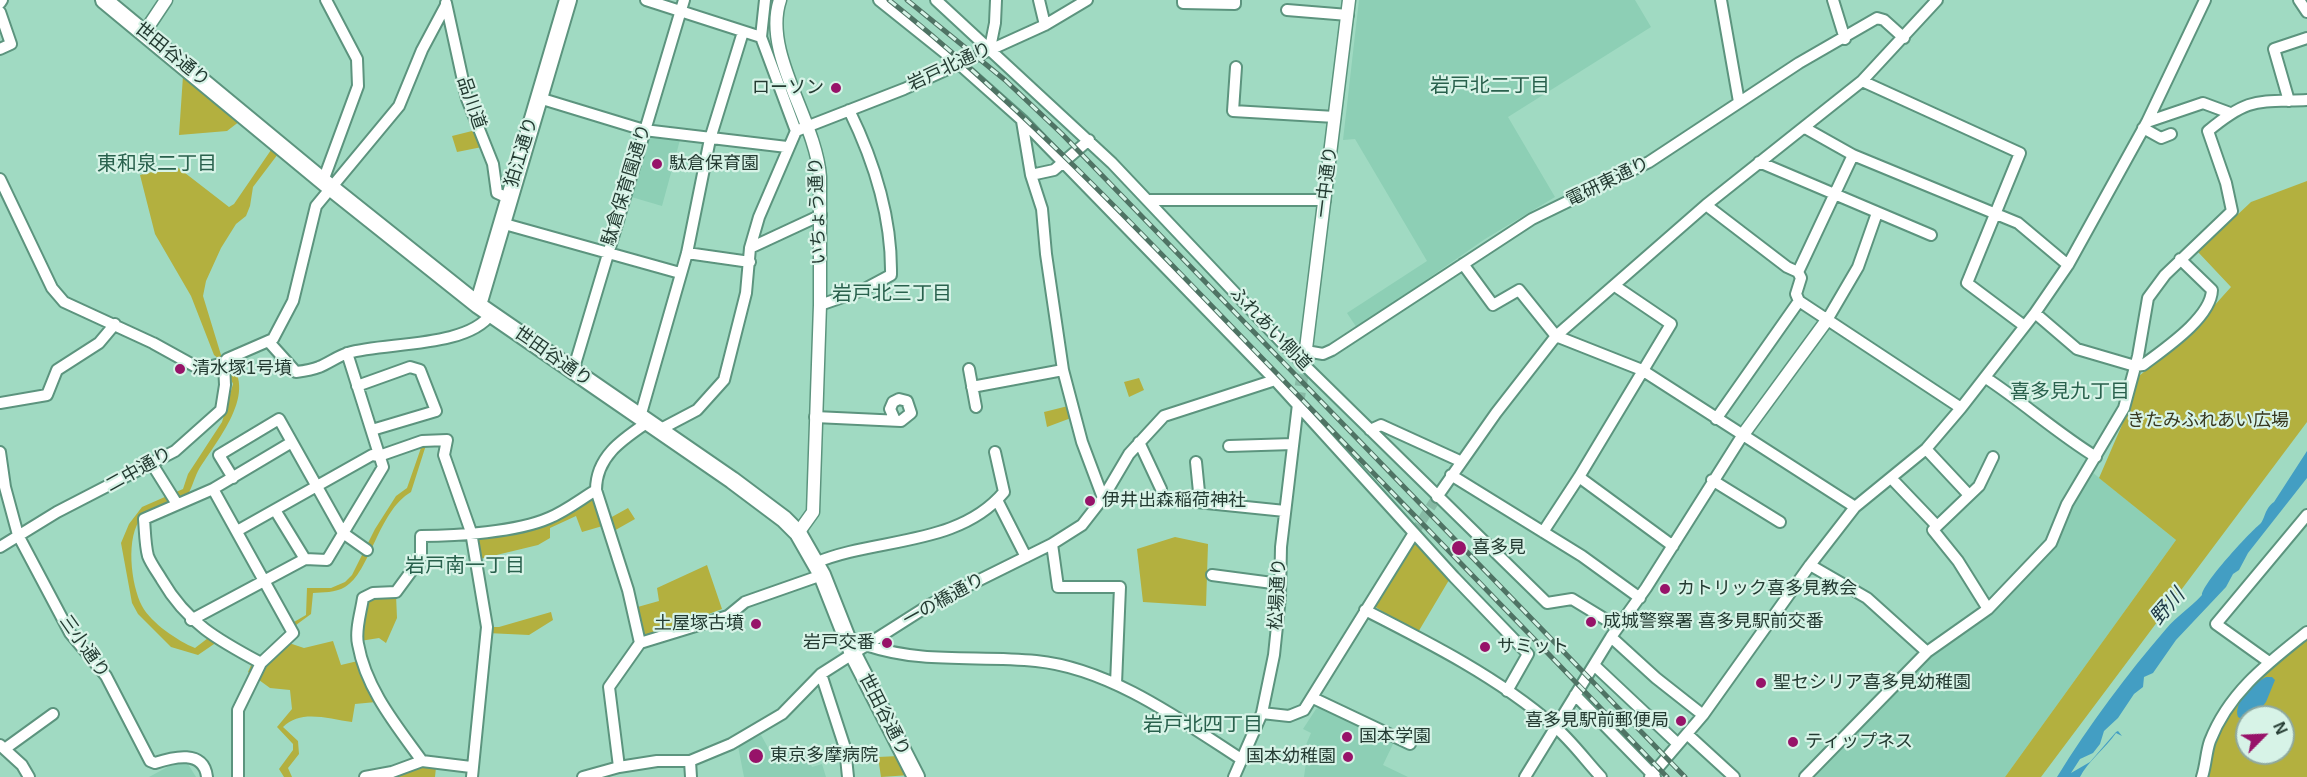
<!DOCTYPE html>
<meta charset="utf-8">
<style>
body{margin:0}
#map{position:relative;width:2307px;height:777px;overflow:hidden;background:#a0dac2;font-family:Helvetica,sans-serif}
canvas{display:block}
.north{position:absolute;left:2235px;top:705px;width:60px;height:60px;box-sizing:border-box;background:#d7f3e7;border:2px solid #8fa99f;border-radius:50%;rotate:66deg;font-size:16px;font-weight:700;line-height:24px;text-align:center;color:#243b32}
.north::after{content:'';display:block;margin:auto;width:21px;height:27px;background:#971369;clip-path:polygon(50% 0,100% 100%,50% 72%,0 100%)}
</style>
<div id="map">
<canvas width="2307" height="777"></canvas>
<div class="north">N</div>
</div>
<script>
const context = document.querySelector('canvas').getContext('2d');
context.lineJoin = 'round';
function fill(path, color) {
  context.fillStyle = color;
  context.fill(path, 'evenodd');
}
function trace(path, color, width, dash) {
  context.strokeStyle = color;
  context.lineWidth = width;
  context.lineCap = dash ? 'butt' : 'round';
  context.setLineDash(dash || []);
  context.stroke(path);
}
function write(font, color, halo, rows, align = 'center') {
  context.font = font + ' Helvetica,"Noto Sans JP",sans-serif';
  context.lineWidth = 4.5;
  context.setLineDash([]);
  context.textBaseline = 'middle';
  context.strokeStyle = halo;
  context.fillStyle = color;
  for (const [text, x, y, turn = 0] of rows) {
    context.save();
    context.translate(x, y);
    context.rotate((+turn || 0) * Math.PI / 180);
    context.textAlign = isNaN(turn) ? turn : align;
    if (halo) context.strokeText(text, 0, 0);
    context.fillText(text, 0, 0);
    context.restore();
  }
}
const built = new Path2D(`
 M1359,0H1635L1651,27L1508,117L1555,197L1485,239L1357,328L1347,313L1427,261L1355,139L1343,140Z
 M652,135L680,140L662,206L628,196L648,136Z
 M2092,472L2176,540L2005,777H1815L1931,657L1995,609L2054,547L2072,506Z
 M1322,706L1394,742L1383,765L1408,777H1304L1308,748L1305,747L1311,733L1303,729L1316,709Z
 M761,735L776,762L804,750L812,767L822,764L826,777H744L738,746Z
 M175,763L188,764L196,777H149Z`);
const green = new Path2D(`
 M183,76L240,121L227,131L179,135Z
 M480,129L487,146L457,152L452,136Z
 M271,150L278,154L253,187L250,206L246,216L236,224L221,248L206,281L203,296L221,355C265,386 218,438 198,471C194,479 192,488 187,496C172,502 153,505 142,517C125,536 131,585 142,606C151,623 178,641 195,648L212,635L261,663L286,642L304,648L333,641L341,665L362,660L376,702L355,704L352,722C328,719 301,709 283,727L298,741L299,754L288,768L292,777H284L279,769L293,750V744L277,727L292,709L290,690L270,688L248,672L252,663L227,651L217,642L198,655L171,647L138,614L132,603L121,543L129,524L142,507L183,489L188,474L222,422L233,384L224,363L214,355L191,296L155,234L140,175L176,166L229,207L234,204Z
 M2307,181V422L2041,777H2005L2176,540L2099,478L2128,411L2139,376L2186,337L2231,287L2198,252L2251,202Z
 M1139,378L1144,390L1129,397L1124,382Z
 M1068,406L1071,418L1047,427L1044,412Z
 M422,445H426L411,492C378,511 370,573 345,587C335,593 323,592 313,593L311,614L296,625L294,622L306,615L307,588H331L345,582L352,575L375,529L396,496L407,488Z
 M595,495L606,525L582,532L576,516L550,528V538L538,545L480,559L475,534L531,529L587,503Z
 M628,508L635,519L612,532L610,518Z
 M1175,537L1208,544L1206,606L1143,602L1137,549Z
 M1415,541L1449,580L1417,634L1374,606Z
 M707,565L722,609L641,639L634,608L659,601L657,588Z
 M396,595L397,618L386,643L379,638L360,641L365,599Z
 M551,612L553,620L529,635L487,633V627H499Z
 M2307,630V777H2209L2213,736L2226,707ZM2247,717H2283V753H2247Z
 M899,756L910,775L881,777L878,757Z
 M436,767L435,777H396L420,768Z`);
const water = new Path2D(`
 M2307,451V478L2248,553L2239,570L2233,574L2226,587L2176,640L2153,673L2144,677L2143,687L2134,694L2118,718L2104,731L2100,744L2093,753L2080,759L2071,773L2090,762L2116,732L2118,731L2122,736L2116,733C2106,748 2087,762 2080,777H2057C2089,725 2127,674 2166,629C2177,616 2190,608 2202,595C2202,584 2249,533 2260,524C2265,520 2264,509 2274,502Z
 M2266,677H2272L2275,680L2266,702L2254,717H2247V722L2238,717C2233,702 2254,683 2266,677Z`);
const minorTunnel = new Path2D(`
 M1414,533L1437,497`);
const tertiaryTunnel = new Path2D(`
 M1298,404L1304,365`);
const minor = new Path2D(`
 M646,0L761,37L796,131
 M879,0L959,64L1022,120L1275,380L1454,577L1528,654L1507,691
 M936,0L1112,163L1289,350L1547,603L1572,599L1618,627
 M1039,0L1045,25
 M1183,0V3L1235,4V0
 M1721,0L1739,102
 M1833,0L1845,39
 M2299,0L2307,12
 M0,3L2,0
 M446,3L467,99L493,164L497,193L508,198
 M1287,10L1348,15
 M0,12L11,44L0,49
 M761,37L765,0
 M990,48L995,23L996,0
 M1236,67L1233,111L1335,117
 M1862,81L2020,153L1967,283L2023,325
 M539,98L644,130L787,147
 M2289,101L2274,49L2307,38
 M1022,121L1031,175L1042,209L1046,254L1063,370L1082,442L1103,498
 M2147,122L2203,103L2230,113
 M1805,128L1853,155L2018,223L2068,265
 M2143,128L2161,138L2171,134
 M1759,162L1931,235
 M1031,175L1054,170L1089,140
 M0,179L52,288L64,302L153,343L200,369L224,363L227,359L273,339L293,301L316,206L399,106L422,50L446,5
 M323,181L358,86L357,59L326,0
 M1149,200H1325
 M1706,205L1787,267L1798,272
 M501,223L680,273
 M750,248L821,215
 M687,253L750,262
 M1463,264L1493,305L1519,290L1556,336L1642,370L1855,507
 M1799,301L1961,408
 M820,305L863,290L891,275C892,217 874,161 849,110
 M2035,313L2077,349L2135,366L2143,365C2164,349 2211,318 2212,290L2180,259
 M1827,320L1858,267L1877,213
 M269,342L296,372C304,371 312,370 319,367C329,363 338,356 348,353C385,342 467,348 491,314
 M1306,351L1323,354L1332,350L1532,219L1649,162L1799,63L1877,18L1884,20L1904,38
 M969,369L976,407
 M573,371L684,0
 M1986,378C2024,403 2057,433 2096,457
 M357,386L410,367L420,370L436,411L372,430
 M972,387L1063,370
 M0,403L47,395L57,370L99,343L115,324
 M640,417L687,253L710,139L743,32
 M815,417L901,421L911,413L907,401L899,399L893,402L890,409L894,418
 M1716,419L1799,301L1796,294L1801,278L1798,272L1853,155
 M659,430L697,410L724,380L746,293L750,248L759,217L796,131L904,89L1045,25L1087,0
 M1370,430L1381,425L1460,461
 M1139,442L1161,489
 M1229,446L1293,444
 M1926,449L1969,495
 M0,452L5,487L18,535L70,633L106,676L150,761L155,763C173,757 204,749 207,777
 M1196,462L1200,502
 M152,464L177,504
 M1451,475L1582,556L1640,598
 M1579,477L1673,546
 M233,478L219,455L279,419L343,533L367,550
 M1892,479L1936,525
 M1712,480L1780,522
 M213,489L293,633L261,663L238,710V777
 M596,490L628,590L640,643
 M1437,497L1496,413L1556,336L1706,205L1862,81L1937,0
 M997,500L1026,557
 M1187,501L1285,511
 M275,510L305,559
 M237,531L372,455L379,456L422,441L447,440L444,455L471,532L487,627L472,777
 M1543,532L1579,477L1671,324L1615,286
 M1052,544L1058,587H1120L1116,684
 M0,547L57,512L175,451L221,410L225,385L224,363
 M815,563C876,537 958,547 1004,492L995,452
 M1810,565L1867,598L1927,652
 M1212,575L1280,584
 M1988,609L1958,561L1933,530L1979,486L1993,457
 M1365,610C1430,643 1499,678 1554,726C1571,740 1586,761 1601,777
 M191,620L305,559L327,560L383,467L347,353
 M1611,637L1656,678L1703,715
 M869,646C923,664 980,655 1036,661C1109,668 1181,720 1241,759
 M2269,662L2216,624L2307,515
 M261,663C218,640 187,623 162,580C158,573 151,564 148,556C145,545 145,530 144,519L213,489L292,442
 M1594,665L1678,744
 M821,674L845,748L848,777
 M1575,695L1655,777
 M1313,698L1410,744
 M1262,713L1289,716L1304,710L1414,533
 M1687,734L1734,777
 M0,745L22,765L29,777
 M6,748L53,714
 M422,761C396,725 366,689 358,644C355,630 361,612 363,598L373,593L396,592L421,558V536C457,536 517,532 549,518C566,511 581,499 596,490C596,456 623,439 648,422
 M690,761L691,777
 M619,767L609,687L640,643L728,616L745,602L822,575
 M365,777L392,772L422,761L471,767
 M583,777L619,767L657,761H690L731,744L782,714L821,674L931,604L1052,544L1082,525L1103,498L1129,454L1164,416L1275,380
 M1234,777L1262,713L1274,655L1280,597L1281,547L1298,404
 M1525,777L1611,637L1646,588L1742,436
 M1650,777L1703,715L1810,565L1855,507L1926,449L1961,408L2035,313L2068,265L2147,122L2205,0
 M1805,777L1927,652L1988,609L2051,543L2067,504L2124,408L2138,356L2148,298L2165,275L2232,211L2226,183L2208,131C2249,97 2256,102 2307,100
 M2202,777C2206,765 2206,752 2210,741C2229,692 2268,663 2307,632`);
const tertiary = new Path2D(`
 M780,0C762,53 816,120 820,177V305L813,512L798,533
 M144,33L166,0
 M1304,365L1349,0
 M1742,436L1827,320`);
const primary = new Path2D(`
 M104,0L330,187L478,305L732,480L784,519L798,533L822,575L854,656L916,777
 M478,305L568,0`);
const rail = new Path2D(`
 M889,0C1023,107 1140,232 1260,356C1395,496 1532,636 1667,777
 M907,0L1005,80L1062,134L1685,777`);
const markers = [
 [836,88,6,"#971369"],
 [657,164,6,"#971369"],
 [180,369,6,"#971369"],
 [1090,501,6,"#971369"],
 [1459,548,8,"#971369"],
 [1665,589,6,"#971369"],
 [1591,622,6,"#971369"],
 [756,624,6,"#971369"],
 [887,643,6,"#971369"],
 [1485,647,6,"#971369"],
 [1761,683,6,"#971369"],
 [1681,721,6,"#971369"],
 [1347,737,6,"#971369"],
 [1793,742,6,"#971369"],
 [756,756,8,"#971369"],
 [1348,757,6,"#971369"]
];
const streetNames = [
 ["世田谷通り",172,55,39],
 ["岩戸北通り",950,67,-25],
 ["品川道",471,103,71],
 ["狛江通り",522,152,-73],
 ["一中通り",1327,182,-83],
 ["電研東通り",1608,182,-26],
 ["駄倉保育園通り",627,185,-73],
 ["いちょう通り",818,211,-92],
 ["ふれあい側道",1270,329,46],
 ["世田谷通り",553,357,35],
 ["二中通り",139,470,-29],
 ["松場通り",1278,594,-87],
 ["一の橋通り",944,600,-29],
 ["三小通り",84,647,55],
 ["世田谷通り",884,715,63]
];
const poiNames = [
 ["ローソン",824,88,"right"],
 ["駄倉保育園",669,164],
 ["清水塚1号墳",192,369],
 ["伊井出森稲荷神社",1102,501],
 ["喜多見",1472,548],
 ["カトリック喜多見教会",1677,589],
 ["成城警察署 喜多見駅前交番",1603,622],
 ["土屋塚古墳",744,624,"right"],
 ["岩戸交番",875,643,"right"],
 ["サミット",1497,647],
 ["聖セシリア喜多見幼稚園",1773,683],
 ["喜多見駅前郵便局",1669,721,"right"],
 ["国本学園",1359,737],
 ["ティップネス",1805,742],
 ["東京多摩病院",770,756],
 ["国本幼稚園",1336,757,"right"]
];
const parkNames = [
 ["きたみふれあい広場",2208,421]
];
const neighbourhoodNames = [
 ["岩戸北二丁目",1490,86],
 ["東和泉二丁目",157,164],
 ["岩戸北三丁目",892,294],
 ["喜多見九丁目",2070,392],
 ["岩戸南一丁目",465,566],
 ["岩戸北四丁目",1203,725]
];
const waterNames = [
 ["野川",2168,607,-49]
];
fill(built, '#8dcfb5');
fill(green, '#b3b03f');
fill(water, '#439ec3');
trace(minorTunnel, '#87baa5', 10, [10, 5]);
trace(tertiaryTunnel, '#87baa5', 12, [12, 6]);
trace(minor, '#5c947e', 14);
trace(tertiary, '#5c947e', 15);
trace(primary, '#5c947e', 20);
trace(minor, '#fff', 10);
trace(tertiary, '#fff', 12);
trace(primary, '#fff', 16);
trace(rail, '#4f7364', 5);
trace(rail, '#d7f3e7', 3, [9]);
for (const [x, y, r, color] of markers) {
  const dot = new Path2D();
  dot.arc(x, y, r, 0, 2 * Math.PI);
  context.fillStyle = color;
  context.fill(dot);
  trace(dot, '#d7f3e7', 2);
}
write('18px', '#243b32', '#d7f3e7', streetNames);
write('18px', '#243b32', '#d7f3e7', poiNames, 'left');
write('18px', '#37371e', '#d7f3e7', parkNames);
write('20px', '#29614d', '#d7f3e7', neighbourhoodNames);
write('italic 20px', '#203b47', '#d7f3e7', waterNames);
</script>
